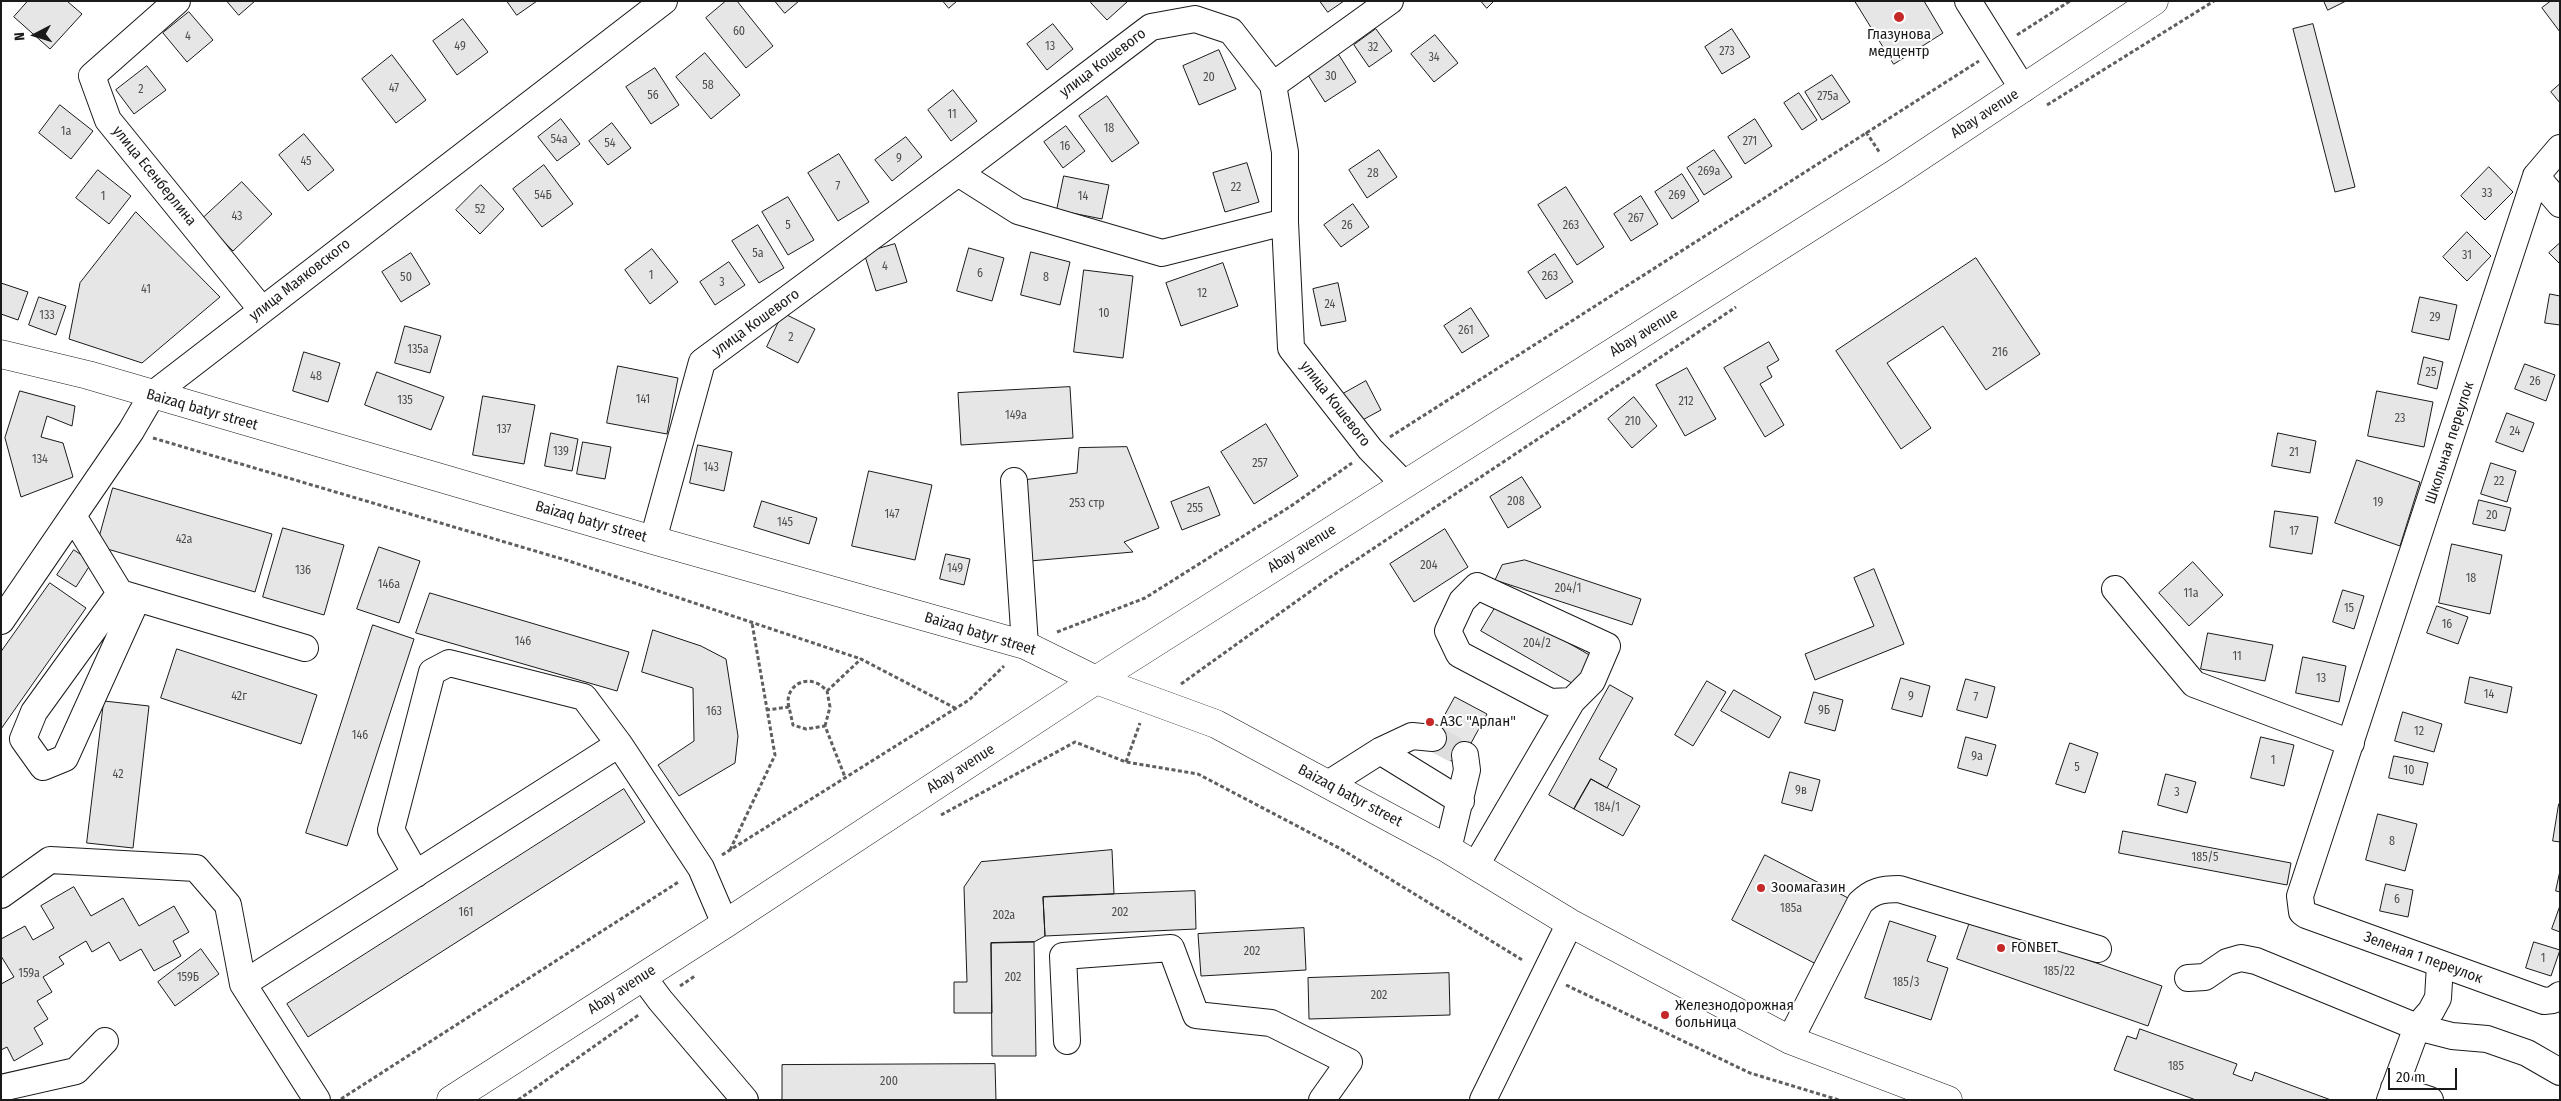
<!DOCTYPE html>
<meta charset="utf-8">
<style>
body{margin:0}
#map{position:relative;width:2561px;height:1101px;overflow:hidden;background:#fff;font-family:"Fira Sans Condensed",sans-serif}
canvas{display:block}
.frame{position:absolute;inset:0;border:2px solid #1a1a1a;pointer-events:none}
.north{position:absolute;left:10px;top:10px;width:50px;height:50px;-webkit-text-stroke:4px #fff;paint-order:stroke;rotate:265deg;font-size:14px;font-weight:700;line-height:20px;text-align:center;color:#1a1a1a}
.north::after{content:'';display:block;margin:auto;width:18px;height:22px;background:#1a1a1a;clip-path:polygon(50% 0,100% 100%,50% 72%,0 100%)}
.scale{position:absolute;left:2388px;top:1068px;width:69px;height:22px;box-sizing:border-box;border:2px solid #1a1a1a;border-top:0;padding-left:6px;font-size:15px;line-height:18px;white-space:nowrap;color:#1a1a1a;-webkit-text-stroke:4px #fff;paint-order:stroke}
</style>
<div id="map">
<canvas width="2561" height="1101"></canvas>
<div class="frame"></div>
<div class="north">N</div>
<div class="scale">20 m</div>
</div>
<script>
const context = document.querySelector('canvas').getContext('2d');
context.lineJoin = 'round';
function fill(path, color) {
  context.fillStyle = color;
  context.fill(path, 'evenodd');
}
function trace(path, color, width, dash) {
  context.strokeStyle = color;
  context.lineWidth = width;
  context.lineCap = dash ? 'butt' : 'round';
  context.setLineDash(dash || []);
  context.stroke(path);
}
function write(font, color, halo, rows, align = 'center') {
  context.font = font + ' "Fira Sans Condensed",sans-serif';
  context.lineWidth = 4;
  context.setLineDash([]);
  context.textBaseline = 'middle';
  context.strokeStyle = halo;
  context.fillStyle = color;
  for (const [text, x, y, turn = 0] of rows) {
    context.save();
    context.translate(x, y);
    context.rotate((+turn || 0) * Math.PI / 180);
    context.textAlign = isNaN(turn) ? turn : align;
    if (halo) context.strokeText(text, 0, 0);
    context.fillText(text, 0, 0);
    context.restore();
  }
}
const building = new Path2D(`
 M28,1H67L82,14L50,49L14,17Z
 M227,1H255L239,15Z
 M507,1H537L517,15Z
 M726,1H737L773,46L746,68L706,18Z
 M775,1H799L785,13Z
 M943,1H957L949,8Z
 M1092,1H1126L1127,2L1107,20L1091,3Z
 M1320,1H1344L1328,12Z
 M1481,1H1494L1487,8Z
 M1855,1H1924L1943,33L1894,64Z
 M2324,1H2346L2328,10Z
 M2551,1H2560V32L2542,8Z
 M189,12L213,40L187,62L163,33Z
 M463,19L488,52L457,75L433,41Z
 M1053,24L1073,49L1047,70L1027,44Z
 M2313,24L2355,187L2335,192L2293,29Z
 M1376,29L1392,51L1369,67L1354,45Z
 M1732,29L1750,57L1722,74L1705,47Z
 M1435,35L1458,63L1434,82L1411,54Z
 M1219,50L1236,89L1199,105L1183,66Z
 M1337,52L1356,82L1325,102L1306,72Z
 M705,53L740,95L711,119L676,77Z
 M392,55L426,100L396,123L362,79Z
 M147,66L166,90L134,114L116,90Z
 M655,68L679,105L651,124L626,87Z
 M1832,75L1850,102L1822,120L1805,92Z
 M2560,84V103L2551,92Z
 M953,90L977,121L951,141L928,110Z
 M1799,93L1817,120L1802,130L1784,103Z
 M1107,96L1139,143L1112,162L1079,116Z
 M60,105L93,131L71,159L39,133Z
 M561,119L580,144L557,161L538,137Z
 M1755,119L1772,146L1745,164L1728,137Z
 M612,123L631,148L608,165L589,141Z
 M1066,126L1085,151L1063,168L1044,142Z
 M304,134L334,170L308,191L279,155Z
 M906,137L922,157L892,181L875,160Z
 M1379,150L1397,177L1367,198L1349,170Z
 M1714,150L1732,177L1704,195L1687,168Z
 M839,154L869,202L838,221L808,173Z
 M1247,163L1259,202L1225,212L1213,173Z
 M544,165L573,204L542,227L513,189Z
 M2489,167L2513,192L2485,220L2461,196Z
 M98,170L131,196L109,224L76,198Z
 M1682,174L1699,201L1672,219L1655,192Z
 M1064,176L1109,185L1102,219L1057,210Z
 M242,182L272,214L233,251L202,219Z
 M481,185L504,209L480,234L456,210Z
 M1566,187L1604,247L1577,265L1538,205Z
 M1641,196L1658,224L1631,241L1614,214Z
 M788,197L814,240L788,255L762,212Z
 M1353,204L1369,227L1341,247L1324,225Z
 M136,212L220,297L142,363L69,339L80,283Z
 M758,225L784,268L759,283L732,241Z
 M2467,232L2491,256L2467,281L2443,257Z
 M2560,243V264L2549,253Z
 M895,244L907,282L876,291L864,253Z
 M969,248L1004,258L992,301L957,291Z
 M652,249L678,282L650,304L625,270Z
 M1031,252L1070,262L1060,305L1021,295Z
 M411,253L430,284L401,302L382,272Z
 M1555,254L1573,282L1546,299L1528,272Z
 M1976,258L2040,354L1986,390L1943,326L1887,363L1931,428L1901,449L1836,351Z
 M729,262L745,285L715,305L700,282Z
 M1223,263L1238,306L1181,326L1166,283Z
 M1084,270L1133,276L1123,358L1074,352Z
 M1,283L28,292L18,320L1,314Z
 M1338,283L1346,321L1321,326L1313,289Z
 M2550,294L2560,296V325L2545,323Z
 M39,297L66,306L56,335L29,325Z
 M2420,297L2457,305L2449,340L2412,332Z
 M1471,308L1489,336L1462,353L1444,326Z
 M783,313L815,329L798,363L767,347Z
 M405,326L441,336L430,373L395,363Z
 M1769,342L1779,360L1767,367L1772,377L1760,384L1784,425L1765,437L1724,368Z
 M304,352L340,363L328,402L293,391Z
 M2424,357L2443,362L2437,389L2418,384Z
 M2525,364L2555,375L2546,401L2515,389Z
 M618,366L678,378L667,434L607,423Z
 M1687,368L1716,419L1685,436L1656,385Z
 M377,372L444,397L431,430L365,405Z
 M1366,381L1381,410L1357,423L1341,395Z
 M1070,387L1073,438L961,445L958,393Z
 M20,391L75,406L72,426L47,416L41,437L63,443L73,477L21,497L5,438Z
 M2377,391L2433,402L2424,447L2368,436Z
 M483,396L535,405L524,464L473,455Z
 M1634,397L1657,426L1632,448L1608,419Z
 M2507,413L2534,423L2523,452L2496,442Z
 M1266,424L1298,476L1254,504L1221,452Z
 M551,433L578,439L572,471L545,466Z
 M2278,433L2316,441L2310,473L2272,466Z
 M583,442L611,447L605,479L577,474Z
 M698,445L732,452L724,491L690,483Z
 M1127,447L1159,528L1124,542L1133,552L1030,561L1023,480L1077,473L1079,448Z
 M2357,460L2420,482L2400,546L2335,523Z
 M2491,463L2516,471L2507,502L2481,494Z
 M869,471L932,485L915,560L852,546Z
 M1522,477L1541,507L1508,528L1490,497Z
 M1209,487L1220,515L1182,530L1171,502Z
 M113,488L272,534L255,592L97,546Z
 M2479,500L2511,508L2505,531L2473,524Z
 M762,501L817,518L809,544L754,527Z
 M2275,511L2318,517L2312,554L2270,547Z
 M283,528L344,545L324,615L263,597Z
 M1445,529L1468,567L1414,602L1390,564Z
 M2452,544L2502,555L2490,614L2439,603Z
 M379,547L420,561L399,623L357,609Z
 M74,550L92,562L76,587L57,575Z
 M946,554L970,559L964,585L940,579Z
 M1525,560L1641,599L1632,625L1495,580L1502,565Z
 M2193,562L2223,595L2189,626L2159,593Z
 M1874,569L1904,644L1815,680L1805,654L1874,626L1854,578Z
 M50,583L86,608L1,729V652Z
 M2343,590L2364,596L2354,629L2333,622Z
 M430,593L629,652L617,691L416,633Z
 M1498,603L1593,657L1577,686L1481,631Z
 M2437,606L2468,617L2458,644L2427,633Z
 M373,625L414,639L347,846L306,833Z
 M653,630L701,646L726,659L738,736L735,763L679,796L658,765L694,741L693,688L642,672Z
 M2208,633L2273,645L2265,681L2201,669Z
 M177,649L317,695L301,744L161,698Z
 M2303,657L2346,666L2339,702L2296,693Z
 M2470,677L2512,687L2507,713L2465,703Z
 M1901,678L1930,686L1922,717L1892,709Z
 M1966,679L1995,687L1987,718L1957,710Z
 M1707,681L1726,692L1693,746L1675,735Z
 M1610,685L1633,698L1599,759L1617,769L1607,788L1591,779L1574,809L1549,795Z
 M1734,690L1781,717L1769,738L1721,711Z
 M1814,692L1843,700L1835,731L1805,723Z
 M1455,697L1487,714L1459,765L1427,748Z
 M104,701L149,706L133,848L87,843Z
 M2403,712L2442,724L2434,752L2395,741Z
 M1966,737L1996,745L1987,776L1958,768Z
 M2261,737L2294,745L2284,786L2251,778Z
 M2070,743L2098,753L2085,793L2056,784Z
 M2394,756L2428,763L2423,785L2389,778Z
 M1790,772L1820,780L1812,811L1782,803Z
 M2166,774L2196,782L2187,813L2158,805Z
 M1591,779L1640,806L1623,836L1574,809Z
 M624,789L645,822L308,1037L287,1004Z
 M2559,804H2560V842L2553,841Z
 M2378,814L2417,824L2405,871L2366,860Z
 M2123,831L2291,863L2287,885L2119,853Z
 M1112,850L1114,894L1043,897L1045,936L1034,942L991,943L992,1013H954V982H967L964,887L981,862Z
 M1765,855L1850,899L1816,964L1732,920Z
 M2560,871V892L2556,891Z
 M2386,884L2413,890L2408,917L2380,911Z
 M74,887L91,916L123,898L139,926L174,906L189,932L173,941L181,956L154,971L141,949L120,961L109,942L92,952L86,941L59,957L64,964L43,977L52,992L37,1001L48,1019L34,1028L43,1044L14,1061L7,1047L1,1050V984L14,977L1,956V939L25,926L33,940L54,928L41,906Z
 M1195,891L1196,929L1045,936L1043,897Z
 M2560,906V932L2552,929Z
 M1971,919L2162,986L2148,1026L1957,959Z
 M1890,921L1936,936L1927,961L1948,968L1931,1020L1865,998Z
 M1304,928L1306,970L1201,976L1198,934Z
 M1034,942L1036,1056H992L991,943Z
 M2534,942L2560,950L2551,976L2526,968Z
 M201,949L219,974L175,1006L158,982Z
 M1449,973L1450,1015L1309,1019L1308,978Z
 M2140,1029L2237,1064L2233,1074L2252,1081L2255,1072L2331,1100H2196L2114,1070L2127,1036L2136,1039Z
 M995,1064L996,1100H782V1065Z`);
const minorTunnel = new Path2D(`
 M1433,738L1465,755`);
const path = new Path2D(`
 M2017,35L2070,1
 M2047,105L2214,1
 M1866,132L1880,153
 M1390,437L1979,61
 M153,438L569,561L861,659
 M1057,632L1145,598L1291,506L1352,463
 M1181,684L1329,578L1736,307
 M827,691L861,659L955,708
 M789,707C784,691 800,676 816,683C820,684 824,688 827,691L830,707L825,726
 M766,710L789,707L793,725L806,729L825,726L845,777
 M1126,762L1140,723
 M941,815L1075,742L1126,762L1198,774L1341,849L1524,961
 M730,850L775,755L752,623
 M722,855L969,700L1004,666
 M1566,985L1750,1073L1839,1100
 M680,986L695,976
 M341,1099L680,881
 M518,1100L640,1014`);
const minor = new Path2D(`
 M177,1L92,76L108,120L262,310
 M1968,1L2023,89
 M1273,85L1390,1
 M2560,148L2536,176L2300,896L2302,912L2306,915L2544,1001L2553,1000L2560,995
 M958,173L1018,211L1162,253L1285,222
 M2536,176L2560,204
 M1014,481L1025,645
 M73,516L120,593L305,648
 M653,540L702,362L958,173L1151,27L1195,19L1231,31L1273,85L1285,152V222L1291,348L1370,449L1404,484
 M1477,586L1607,646L1592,681L1572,701L1550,702L1459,654L1448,631L1462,601Z
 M2115,589L2194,684L2351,743
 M120,593L34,712L23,739L43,767L65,758L137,599
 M1,621L131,431L152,395L664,1
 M1380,751L1461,801
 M1328,784L1380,751L1412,736L1433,738
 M1448,849L1467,770L1465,755
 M1476,865L1572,701
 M416,874L391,830L432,672L449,663L584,697L619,744L701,868L725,924
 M1,895L50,860L196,868L228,905L243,984L317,1100
 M643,977L660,1000L745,1100
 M2188,978L2205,977L2227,962L2241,958L2256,961L2417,1027L2452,1036L2487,1039L2527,1053L2560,1072
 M243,984L619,744
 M1790,1040L1860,903C1872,891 1882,889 1899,889L2098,949
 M1067,1041L1063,956L1171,948L1196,1015L1271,1023L1349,1062L1322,1100
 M1,1088L76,1071L105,1041
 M2394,1088L2430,1100
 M1483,1100L1570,923
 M2390,1100L2417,1027L2431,1011L2438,998L2440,965`);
const major = new Path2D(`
 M1,354L88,375L653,540L1025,645L1096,680L1216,724L1448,849L1570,923L1790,1040L1948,1100
 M451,1100L725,924L1096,680L1894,174L2154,1`);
const markers = [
 [1899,17,6,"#c62828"],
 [1430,722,5,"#c62828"],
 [1761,888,5,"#c62828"],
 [2001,948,5,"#c62828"],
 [1665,1015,5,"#c62828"]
];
const numberNames = [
 ["60",739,32],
 ["4",188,37],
 ["49",460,47],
 ["13",1050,47],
 ["32",1373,48],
 ["273",1727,52],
 ["34",1434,58],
 ["30",1331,77],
 ["20",1209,78],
 ["58",708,86],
 ["47",394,89],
 ["2",141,90],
 ["56",653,96],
 ["275а",1828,97],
 ["11",952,115],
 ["18",1109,129],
 ["1а",66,132],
 ["54а",559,140],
 ["271",1750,142],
 ["54",610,144],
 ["16",1065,147],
 ["9",899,159],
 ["45",306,162],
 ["269а",1709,172],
 ["28",1373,174],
 ["7",838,187],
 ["22",1236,188],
 ["33",2487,194],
 ["54Б",543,196],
 ["269",1677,196],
 ["1",103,197],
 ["14",1083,197],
 ["52",480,210],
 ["43",237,217],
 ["267",1636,219],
 ["5",788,226],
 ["26",1347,226],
 ["263",1571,226],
 ["5а",758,254],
 ["31",2467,256],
 ["4",885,267],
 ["6",980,274],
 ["1",651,276],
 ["263",1550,277],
 ["50",406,278],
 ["8",1046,278],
 ["3",722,283],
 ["41",146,290],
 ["12",1202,294],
 ["24",1330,305],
 ["10",1104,314],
 ["133",47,316],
 ["29",2435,318],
 ["261",1466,331],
 ["2",791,338],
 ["135а",418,350],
 ["216",2000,353],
 ["25",2431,373],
 ["48",316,377],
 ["26",2535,382],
 ["141",643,400],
 ["135",405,401],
 ["212",1686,402],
 ["149а",1016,416],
 ["23",2400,419],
 ["210",1633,422],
 ["137",504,430],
 ["24",2515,432],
 ["139",561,452],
 ["21",2294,453],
 ["134",40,460],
 ["257",1260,464],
 ["143",711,468],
 ["22",2499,482],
 ["208",1516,502],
 ["19",2378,503],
 ["253 стр",1087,504],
 ["255",1195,509],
 ["147",892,515],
 ["20",2492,516],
 ["145",785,523],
 ["17",2294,532],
 ["42а",184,540],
 ["204",1429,566],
 ["149",955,569],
 ["136",303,571],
 ["18",2471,579],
 ["146а",389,585],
 ["204/1",1568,589],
 ["11а",2191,594],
 ["15",2349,609],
 ["16",2447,625],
 ["146",523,642],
 ["204/2",1537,644],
 ["11",2237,657],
 ["13",2321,679],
 ["14",2489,695],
 ["42г",239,697],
 ["9",1911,697],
 ["7",1976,698],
 ["9Б",1824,711],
 ["163",714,712],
 ["12",2419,732],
 ["146",360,736],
 ["9а",1977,757],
 ["1",2273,761],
 ["5",2077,768],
 ["10",2409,771],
 ["42",118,775],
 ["9в",1801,791],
 ["3",2177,793],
 ["184/1",1607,808],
 ["8",2392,842],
 ["185/5",2205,858],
 ["6",2397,900],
 ["185а",1791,909],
 ["161",466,913],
 ["202",1120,913],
 ["202а",1004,916],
 ["202",1252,952],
 ["1",2543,959],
 ["185/22",2059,972],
 ["159а",29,974],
 ["159Б",188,978],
 ["202",1013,978],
 ["185/3",1906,983],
 ["202",1379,996],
 ["185",2176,1067],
 ["200",889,1082]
];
const poiNames = [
 ["Глазунова",1899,35,"center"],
 ["медцентр",1899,52,"center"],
 ["АЗС \"Арлан\"",1440,722],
 ["Зоомагазин",1771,888],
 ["FONBET",2011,948],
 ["Железнодорожная",1675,1006],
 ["больница",1675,1023]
];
const streetNames = [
 ["улица Кошевого",1103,63,-37],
 ["Abay avenue",1985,114,-33],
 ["улица Есенберлина",154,176,51],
 ["улица Маяковского",300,280,-38],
 ["улица Кошевого",756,323,-36],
 ["Abay avenue",1644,333,-32],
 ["улица Кошевого",1335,404,52],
 ["Baizaq batyr street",202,410,16],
 ["Школьная переулок",2450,443,-72],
 ["Baizaq batyr street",591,522,16],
 ["Abay avenue",1302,549,-32],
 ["Baizaq batyr street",980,634,17],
 ["Abay avenue",961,769,-33],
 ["Baizaq batyr street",1350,796,28],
 ["Зеленая 1 переулок",2423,958,20],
 ["Abay avenue",622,990,-33]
];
fill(building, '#e6e6e6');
trace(building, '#1a1a1a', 1);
trace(minorTunnel, '#ddd', 26, [26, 13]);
trace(minor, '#1a1a1a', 28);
trace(major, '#1a1a1a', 29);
trace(path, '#5f5f5f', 3, [4, 2.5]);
trace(minor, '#fff', 26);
trace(major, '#fff', 28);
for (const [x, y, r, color] of markers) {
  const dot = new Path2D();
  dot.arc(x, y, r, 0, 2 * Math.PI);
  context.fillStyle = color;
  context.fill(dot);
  trace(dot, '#fff', 2);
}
write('12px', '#4d4d4d', null, numberNames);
write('15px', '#1a1a1a', '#fff', poiNames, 'left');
write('15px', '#1a1a1a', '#fff', streetNames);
</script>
